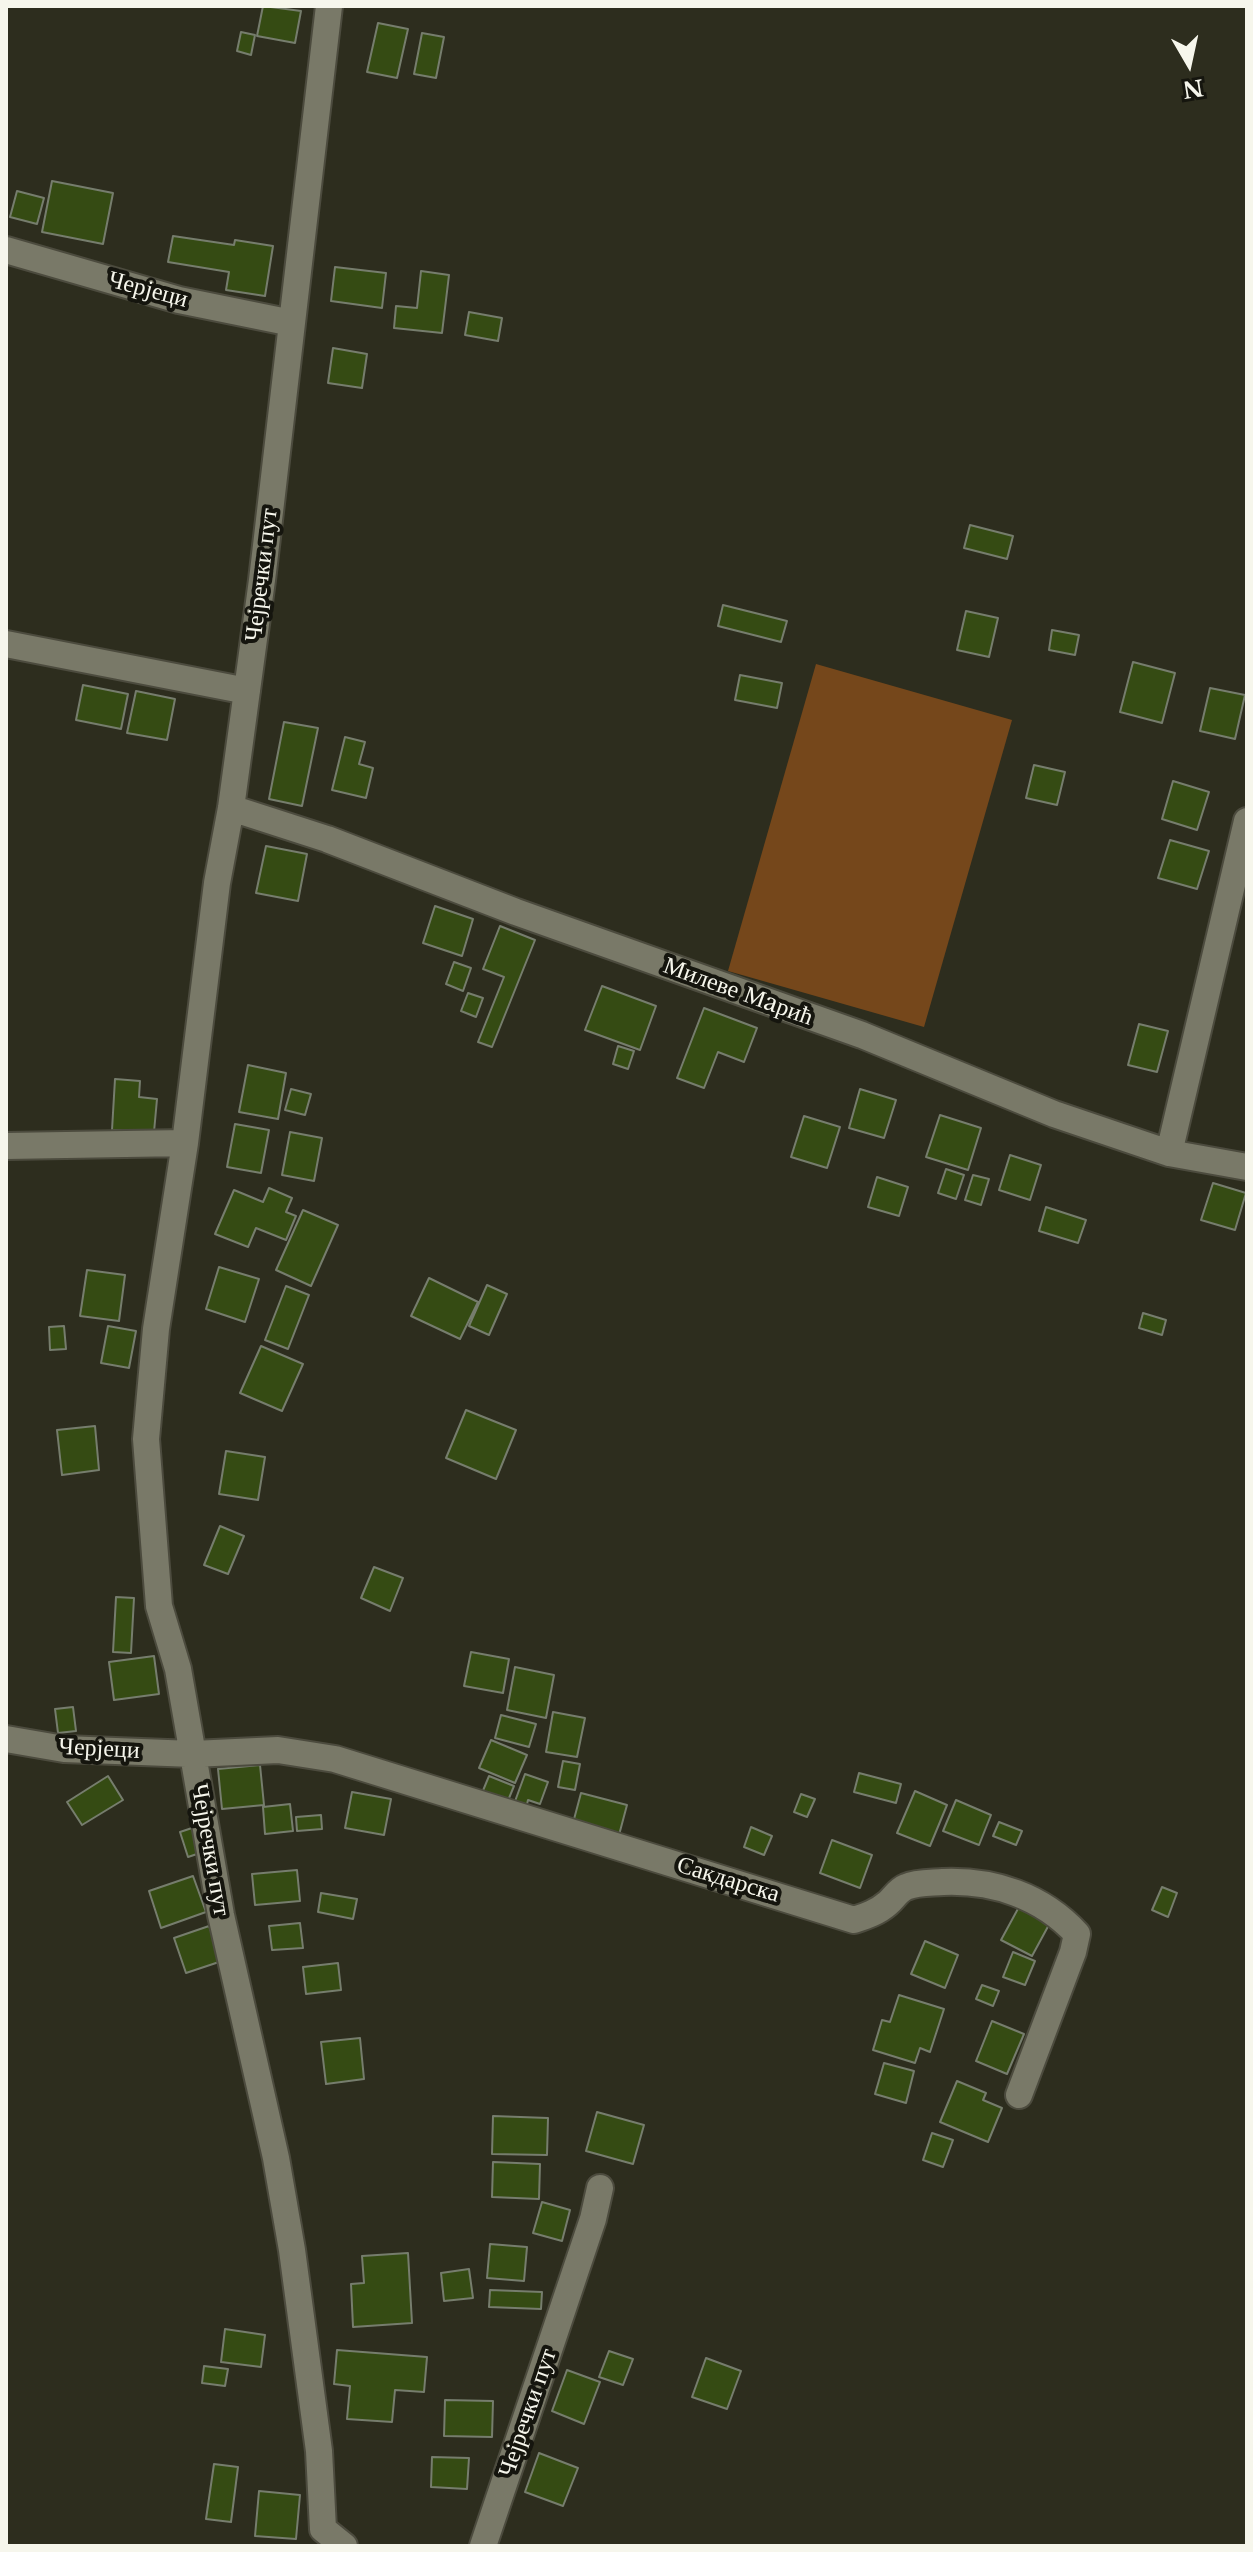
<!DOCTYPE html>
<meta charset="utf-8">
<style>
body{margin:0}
#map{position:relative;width:1253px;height:2552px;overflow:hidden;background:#2d2d1e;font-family:"Libre Baskerville",serif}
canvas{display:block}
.frame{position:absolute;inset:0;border:8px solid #f6f6ec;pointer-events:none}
.north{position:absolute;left:1149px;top:24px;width:80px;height:80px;-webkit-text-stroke:6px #15150e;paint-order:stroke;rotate:171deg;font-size:22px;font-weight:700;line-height:32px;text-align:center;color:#f6f6ec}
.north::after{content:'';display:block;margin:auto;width:28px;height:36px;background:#f6f6ec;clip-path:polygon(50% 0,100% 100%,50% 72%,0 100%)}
</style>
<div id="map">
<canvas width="1253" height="2552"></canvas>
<div class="frame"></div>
<div class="north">N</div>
</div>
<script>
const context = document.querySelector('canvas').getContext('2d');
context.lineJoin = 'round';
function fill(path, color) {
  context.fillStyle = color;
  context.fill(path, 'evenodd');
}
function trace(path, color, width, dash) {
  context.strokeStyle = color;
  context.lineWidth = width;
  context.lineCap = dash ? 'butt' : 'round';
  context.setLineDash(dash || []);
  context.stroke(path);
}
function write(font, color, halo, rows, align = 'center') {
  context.font = font + ' "Libre Baskerville",serif';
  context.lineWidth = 8;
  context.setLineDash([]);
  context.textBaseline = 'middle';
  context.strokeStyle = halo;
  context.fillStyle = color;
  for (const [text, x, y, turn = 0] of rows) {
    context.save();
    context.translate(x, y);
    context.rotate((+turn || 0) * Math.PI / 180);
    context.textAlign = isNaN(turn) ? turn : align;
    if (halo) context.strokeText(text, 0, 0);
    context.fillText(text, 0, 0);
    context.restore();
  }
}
const forest = new Path2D(`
 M816,664L1012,720L924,1027L728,971Z`);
const building = new Path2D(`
 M263,6L301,11L295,43L257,36Z
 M378,23L408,29L397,78L367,72Z
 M241,32L255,35L251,55L237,51Z
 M422,33L444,37L436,78L414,74Z
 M52,181L113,193L103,244L42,232Z
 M17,191L44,198L37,224L10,217Z
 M173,236L234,245L235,240L273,246L265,296L226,290L229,272L168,262Z
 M335,267L386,273L382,308L331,301Z
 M421,271L449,275L442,333L394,328L396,306L417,308Z
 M469,312L502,318L498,341L465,335Z
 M333,348L367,354L362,388L328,383Z
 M970,525L1013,536L1007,559L964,548Z
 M723,605L787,621L781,642L718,626Z
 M966,611L998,618L989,657L957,650Z
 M1052,630L1079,635L1075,655L1049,650Z
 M1133,662L1175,673L1162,723L1120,712Z
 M740,675L782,683L777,708L735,700Z
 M83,685L128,694L121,729L76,720Z
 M1210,688L1245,695L1235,739L1200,731Z
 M136,691L175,699L167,740L127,733Z
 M284,722L318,728L302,806L269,799Z
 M345,737L365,742L359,764L373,768L366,798L332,790Z
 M1034,765L1065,772L1057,805L1026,798Z
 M1173,781L1209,792L1197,830L1162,819Z
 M1170,840L1209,851L1197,889L1158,878Z
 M266,846L307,854L298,901L256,893Z
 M435,906L473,919L462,956L423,943Z
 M500,926L535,940L492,1047L478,1042L504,977L483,969Z
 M454,962L471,968L463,991L446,984Z
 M602,986L656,1006L640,1050L585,1030Z
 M468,993L483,998L476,1017L461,1011Z
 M704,1008L757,1028L744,1062L718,1052L704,1088L677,1078Z
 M1139,1024L1168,1031L1157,1072L1128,1065Z
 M618,1046L634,1051L628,1069L613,1064Z
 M248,1065L286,1073L278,1119L239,1112Z
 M115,1079L140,1081L139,1097L157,1099L154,1132L112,1130Z
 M291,1089L311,1094L305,1115L285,1110Z
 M860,1089L896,1100L884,1138L849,1128Z
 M940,1115L981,1128L968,1170L926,1157Z
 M804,1116L840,1127L827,1168L791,1157Z
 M235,1124L269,1130L261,1173L227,1167Z
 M290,1132L322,1138L314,1181L282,1175Z
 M1010,1155L1041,1165L1030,1200L999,1190Z
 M946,1169L964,1175L956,1199L938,1193Z
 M973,1175L989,1179L981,1205L965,1200Z
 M877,1177L908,1187L899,1216L868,1207Z
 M1213,1183L1246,1193L1235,1230L1201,1220Z
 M269,1188L292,1198L286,1212L296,1216L286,1240L256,1228L248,1247L215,1234L234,1190L263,1202Z
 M1046,1207L1086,1220L1078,1243L1039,1231Z
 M303,1210L338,1225L311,1286L276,1270Z
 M219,1267L259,1279L245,1322L206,1309Z
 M87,1270L125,1275L119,1321L80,1316Z
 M429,1278L478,1302L460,1339L411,1316Z
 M487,1285L507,1294L489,1335L469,1326Z
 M286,1286L309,1295L288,1349L265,1340Z
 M1143,1313L1166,1320L1162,1335L1139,1328Z
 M64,1326L66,1349L50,1350L49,1327Z
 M108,1326L136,1331L129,1368L101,1363Z
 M261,1346L303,1364L282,1411L240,1393Z
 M466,1410L516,1430L496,1479L446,1458Z
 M95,1426L99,1470L62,1475L57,1430Z
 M226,1451L265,1457L258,1500L219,1494Z
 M220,1526L244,1536L228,1574L204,1565Z
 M374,1567L403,1578L390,1611L361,1598Z
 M116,1597L134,1598L131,1653L113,1652Z
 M471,1652L509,1659L503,1693L464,1686Z
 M154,1656L159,1694L114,1700L109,1662Z
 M515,1667L554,1675L546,1718L507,1710Z
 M73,1707L76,1731L58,1733L55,1709Z
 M553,1712L585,1718L577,1757L546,1752Z
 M501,1715L536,1724L529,1747L495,1738Z
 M491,1740L527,1755L515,1783L479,1768Z
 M563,1761L580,1764L575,1790L558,1787Z
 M260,1765L264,1805L222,1809L218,1769Z
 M859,1773L901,1784L896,1803L854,1792Z
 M525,1774L548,1782L540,1804L528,1800L526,1808L514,1804Z
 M108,1776L123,1800L82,1825L67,1802Z
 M489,1776L514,1786L507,1803L482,1793Z
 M915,1791L947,1805L930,1846L897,1833Z
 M352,1792L391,1799L384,1835L345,1828Z
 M581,1793L627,1805L619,1835L573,1823Z
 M801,1794L815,1799L807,1817L794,1812Z
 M956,1800L991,1815L979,1845L943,1831Z
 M290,1804L293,1831L265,1834L263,1807Z
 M321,1815L322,1829L297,1831L296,1817Z
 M999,1822L1022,1831L1016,1845L993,1836Z
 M751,1827L772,1836L764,1855L744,1847Z
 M192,1828L200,1853L188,1857L180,1832Z
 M832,1840L872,1855L860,1888L820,1873Z
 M297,1870L300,1901L255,1905L252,1874Z
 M193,1876L206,1912L161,1928L149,1891Z
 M1162,1887L1177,1893L1168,1917L1152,1910Z
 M321,1893L357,1899L353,1919L318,1912Z
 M1020,1905L1051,1921L1032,1956L1001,1940Z
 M300,1923L303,1948L272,1950L269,1926Z
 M209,1926L222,1961L186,1973L174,1938Z
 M925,1941L958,1955L945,1988L911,1974Z
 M1013,1952L1035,1961L1025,1985L1003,1977Z
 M338,1963L341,1990L306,1994L303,1967Z
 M982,1985L999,1991L993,2006L976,1999Z
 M899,1995L944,2009L930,2052L920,2048L915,2063L873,2050L882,2020L890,2022Z
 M992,2021L1024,2034L1007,2074L976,2061Z
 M360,2038L364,2079L326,2084L321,2042Z
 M884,2063L914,2071L906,2103L875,2094Z
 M957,2081L986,2093L983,2100L1002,2108L988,2142L940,2122Z
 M597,2112L644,2125L633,2164L586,2151Z
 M493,2116L548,2118L547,2155L492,2154Z
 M932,2133L953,2140L943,2167L923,2160Z
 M493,2162L540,2164L539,2199L492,2197Z
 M542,2202L570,2210L562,2241L533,2233Z
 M490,2244L527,2247L524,2281L487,2278Z
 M408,2253L412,2323L353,2327L351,2284L364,2283L362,2256Z
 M469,2269L473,2298L444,2301L441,2273Z
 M490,2290L542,2292L541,2309L489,2307Z
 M225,2329L265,2335L261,2367L221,2362Z
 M337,2350L427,2357L424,2392L395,2390L392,2422L347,2419L350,2386L334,2384Z
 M609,2351L633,2359L623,2385L599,2377Z
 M706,2358L741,2371L727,2409L692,2397Z
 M204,2366L228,2369L225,2386L202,2383Z
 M567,2370L600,2382L584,2424L552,2411Z
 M445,2400L493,2401L492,2437L444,2436Z
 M539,2453L578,2468L563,2506L525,2492Z
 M432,2457L469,2458L467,2489L431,2487Z
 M214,2464L238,2467L231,2522L206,2519Z
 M259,2491L300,2495L296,2539L255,2536Z`);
const minor = new Path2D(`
 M329,6L262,580L231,808L217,883L185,1143L156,1329L146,1439L159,1606L178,1669L221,1915L276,2158L292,2250L319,2451L323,2529L344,2546
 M6,250L179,300L292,323
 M6,644L247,691
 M231,808L327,839L516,912L862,1035L1054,1114L1169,1153L1247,1167
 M6,1146L185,1143
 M1169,1153L1247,821
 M6,1739L64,1749L193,1754L278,1750L335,1759L854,1920C866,1916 878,1912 888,1903C894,1898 898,1890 906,1887C917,1882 931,1883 943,1882C994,1880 1042,1896 1077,1934L1073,1952L1019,2095
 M483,2546L593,2219L600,2188`);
const streetNames = [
 ["Черјеци",148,290,15],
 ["Чејречки пут",262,575,-83],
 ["Милеве Мaрић",738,992,20],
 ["Черјеци",99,1749,3],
 ["Чејречки пут",210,1850,80],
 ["Сакдарска",728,1880,17],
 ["Чејречки пут",528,2413,-71]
];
fill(forest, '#75471b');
fill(building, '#354b13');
trace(building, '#767d6d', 2);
trace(minor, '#4c4b3e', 30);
trace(minor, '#797968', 26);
write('24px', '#f6f6ec', '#15150e', streetNames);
</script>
